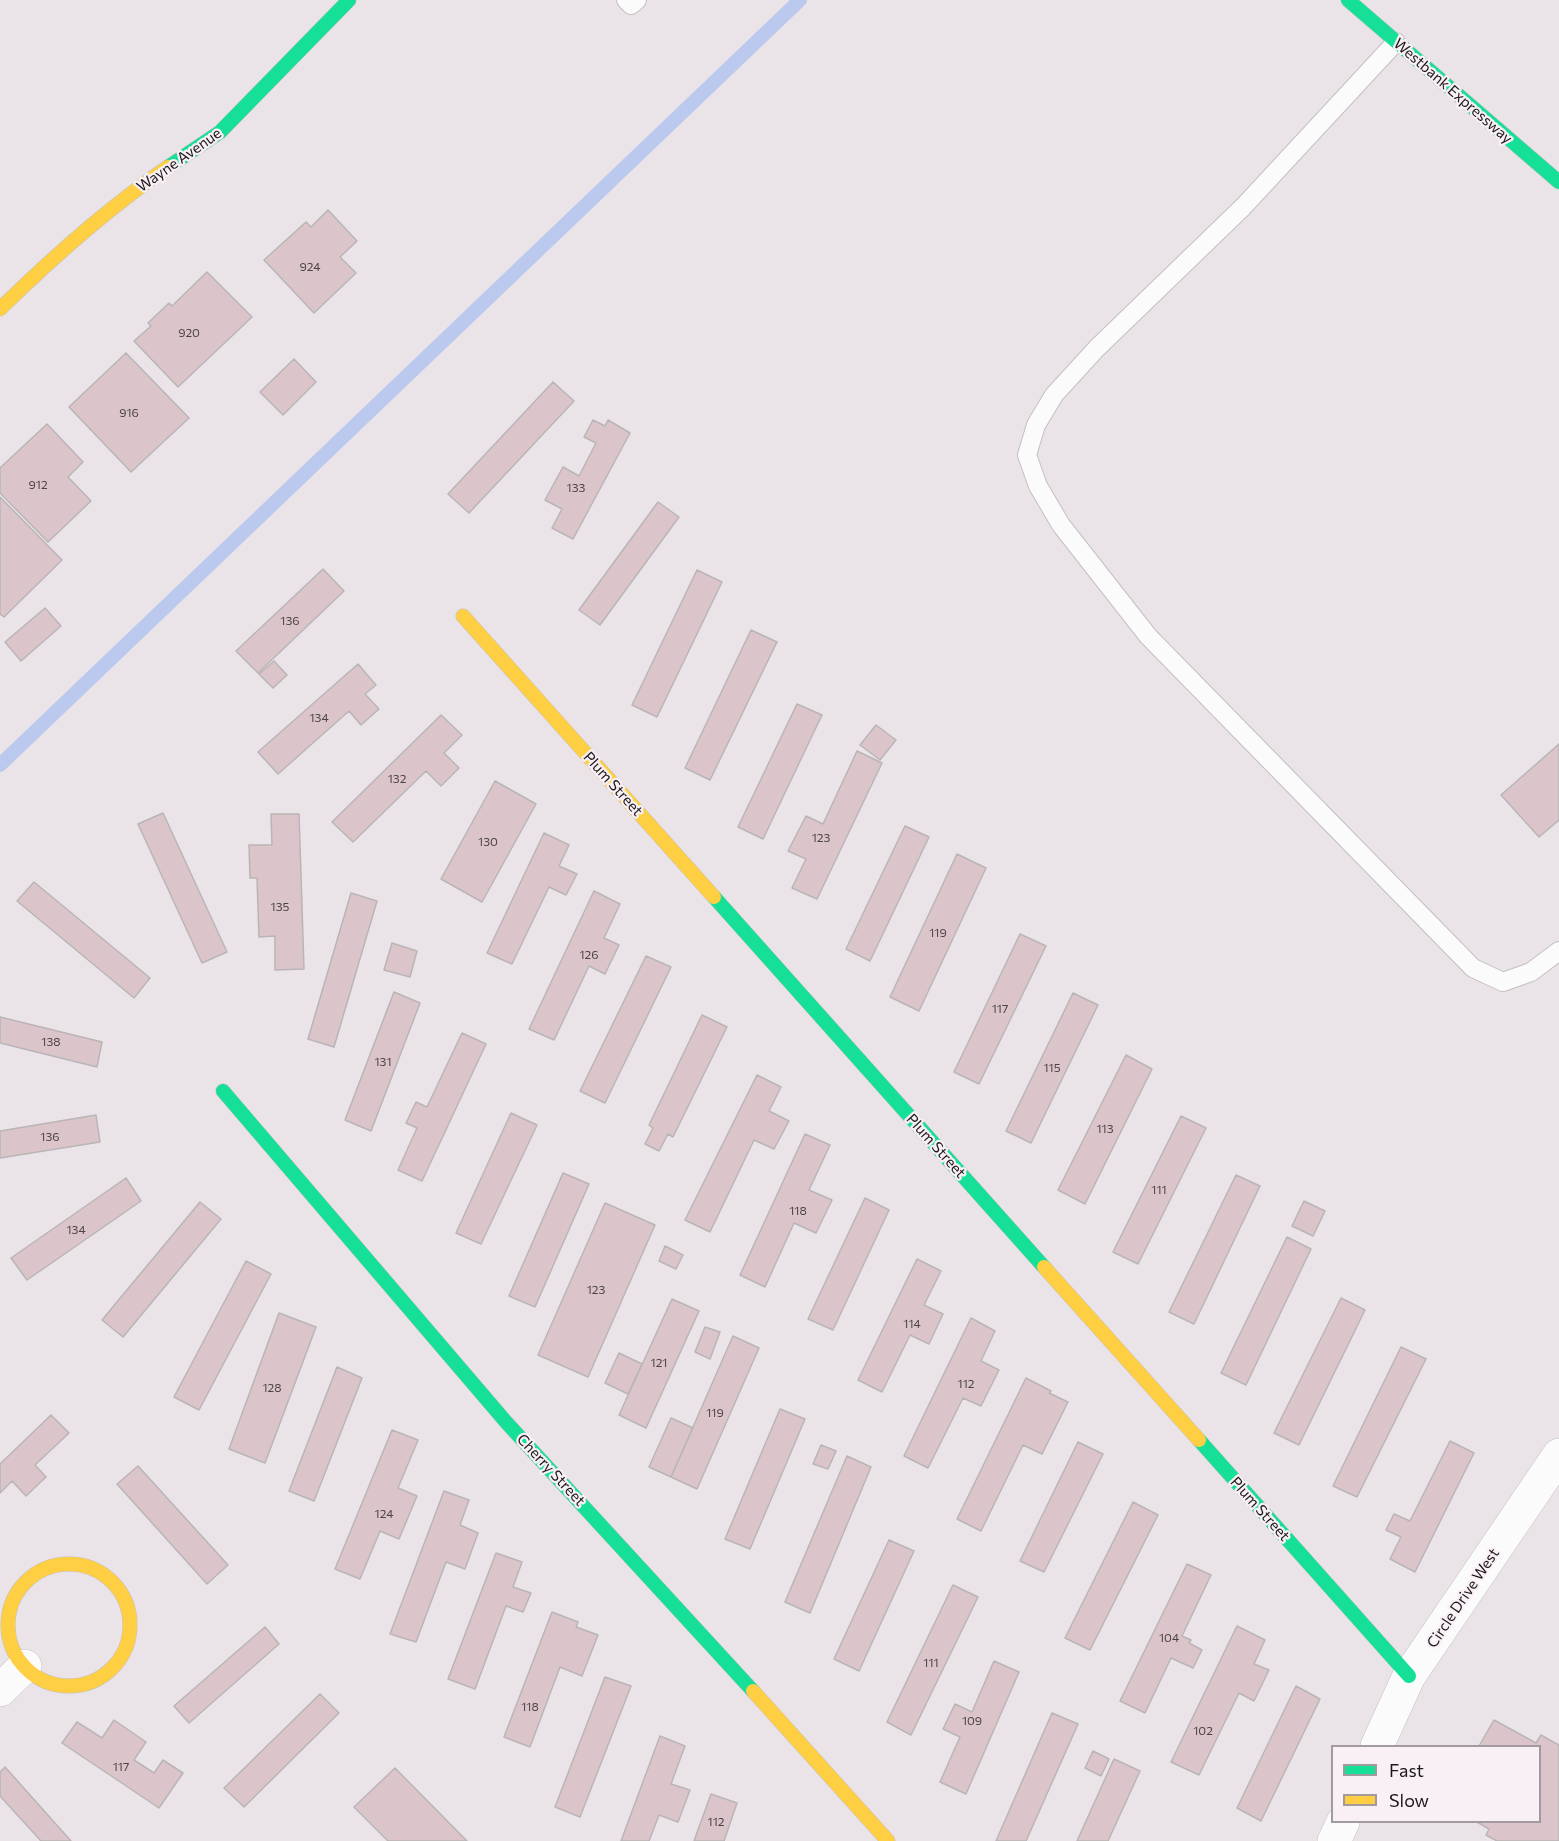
<!DOCTYPE html>
<style>
body{margin:0}
#map{position:relative;width:1559px;height:1841px;overflow:hidden;background:#eae4e8;font-family:Commissioner,sans-serif}
canvas{display:block}
.legend{position:absolute;left:1331px;top:1745px;width:210px;height:78px;box-sizing:border-box;background:#f9f0f6;border:2px solid #a19a9e;margin:0;padding:8px 10px;list-style:none;font-size:18px;color:#1c191b}
.legend li{display:flex;align-items:center;gap:12px;height:30px}
.legend b{width:30px;border:2px solid #a19a9e}
</style>
<div id="map">
<canvas width="1559" height="1841"></canvas>
<ul class="legend">
<li><b style="height:8px;background:#16e098"></b>Fast</li>
<li><b style="height:8px;background:#ffcf43"></b>Slow</li>
</ul>
</div>
<script>
const context = document.querySelector('canvas').getContext('2d');
context.lineJoin = 'round';
function trace(path, color, width, dash) {
  context.strokeStyle = color;
  context.lineWidth = width;
  context.lineCap = dash ? 'butt' : 'round';
  context.setLineDash(dash || []);
  context.stroke(path);
}
function fill(path, color) {
  context.fillStyle = color;
  context.fill(path, 'evenodd');
}
function write(font, color, halo, rows, align = 'center') {
  context.font = font + ' Commissioner,sans-serif';
  context.lineWidth = 4.5;
  context.setLineDash([]);
  context.textBaseline = 'middle';
  context.strokeStyle = halo;
  context.fillStyle = color;
  for (const [text, x, y, turn = 0] of rows) {
    context.save();
    context.translate(x, y);
    context.rotate((+turn || 0) * Math.PI / 180);
    context.textAlign = isNaN(turn) ? turn : align;
    if (halo) context.strokeText(text, 0, 0);
    context.fillText(text, 0, 0);
    context.restore();
  }
}
const stream = new Path2D(`
 M0,765L800,0`);
const building = new Path2D(`
 M328,210L357,241L340,257L356,273L314,313L264,260L306,222L311,227Z
 M207,272L252,317L178,387L134,341L151,326L148,323L169,303L172,306Z
 M126,353L189,418L131,472L69,407Z
 M294,359L316,382L283,415L260,392Z
 M553,382L574,401L469,513L448,494Z
 M593,420L605,426L608,420L630,433L573,539L552,528L562,509L545,500L563,467L579,476L596,443L584,437Z
 M47,424L83,462L68,477L91,501L48,542L0,493V468Z
 M0,497L62,560L4,617L0,614Z
 M658,502L679,517L600,625L579,610Z
 M323,569L344,591L258,673L236,651Z
 M697,570L722,582L657,717L632,705Z
 M45,608L61,626L21,661L5,642Z
 M751,630L777,642L710,780L685,768Z
 M274,661L287,675L273,688L259,674Z
 M358,664L376,685L365,694L379,709L361,725L349,711L278,774L258,752Z
 M797,704L822,715L763,839L738,827Z
 M441,715L462,735L444,753L459,768L441,786L426,771L353,842L332,822Z
 M876,725L896,740L880,760L860,745Z
 M1559,744V820L1539,837L1501,795Z
 M857,751L882,763L817,899L792,888L806,859L788,851L806,816L823,824Z
 M495,781L536,804L482,902L441,879Z
 M163,813L227,952L202,963L138,824Z
 M271,814H299L304,969L275,970V936L259,937L257,878H250L249,845H272Z
 M905,826L929,837L870,961L846,949Z
 M544,833L569,845L559,866L577,874L566,895L549,887L512,964L487,953Z
 M957,854L986,868L919,1011L890,997Z
 M34,882L150,978L134,998L17,901Z
 M594,891L620,904L604,938L619,945L605,974L589,966L554,1040L529,1029Z
 M351,893L377,901L334,1047L308,1039Z
 M1020,934L1046,946L979,1084L954,1072Z
 M392,943L417,951L410,977L384,970Z
 M646,956L671,967L605,1103L580,1091Z
 M394,992L420,1003L371,1131L345,1120Z
 M1073,993L1098,1005L1031,1143L1006,1131Z
 M702,1015L727,1027L673,1137L668,1134L659,1151L645,1144L653,1128L649,1125Z
 M0,1017L102,1042L97,1067L0,1043Z
 M462,1033L486,1044L422,1181L398,1170L417,1128L406,1123L416,1102L427,1107Z
 M1126,1055L1152,1069L1085,1204L1058,1190Z
 M757,1075L781,1087L769,1111L789,1121L774,1149L754,1140L710,1232L685,1220Z
 M511,1113L537,1125L481,1244L456,1233Z
 M96,1115L100,1142L0,1158V1131Z
 M1181,1116L1206,1128L1138,1264L1113,1252Z
 M805,1134L830,1145L809,1190L832,1200L816,1233L794,1223L765,1287L740,1275Z
 M563,1173L589,1184L535,1307L509,1296Z
 M1236,1175L1260,1186L1194,1324L1169,1312Z
 M126,1178L141,1201L27,1280L11,1258Z
 M865,1198L889,1210L833,1330L808,1319Z
 M1304,1201L1325,1211L1313,1236L1292,1226Z
 M200,1202L221,1219L123,1337L102,1320Z
 M605,1203L655,1225L588,1377L538,1355Z
 M1287,1237L1311,1249L1246,1385L1221,1373Z
 M665,1246L683,1255L676,1269L659,1261Z
 M917,1259L941,1271L924,1305L943,1314L929,1344L910,1335L882,1392L858,1380Z
 M246,1261L271,1274L199,1410L174,1397Z
 M1341,1298L1365,1310L1299,1445L1274,1433Z
 M672,1299L699,1311L646,1428L619,1415Z
 M279,1313L316,1327L265,1463L229,1449Z
 M971,1318L995,1331L981,1361L999,1370L981,1406L963,1398L928,1468L904,1456Z
 M705,1327L720,1332L710,1359L695,1352Z
 M733,1336L759,1348L697,1489L671,1477Z
 M1401,1347L1426,1359L1357,1497L1333,1486Z
 M619,1353L642,1364L628,1394L605,1383Z
 M337,1367L362,1378L314,1501L289,1491Z
 M1026,1378L1051,1391L1049,1393L1068,1402L1042,1454L1023,1445L981,1531L957,1519Z
 M780,1409L805,1419L750,1549L725,1539Z
 M51,1415L69,1433L35,1465L46,1477L26,1496L12,1481L0,1493V1464Z
 M671,1418L693,1428L671,1477L649,1467Z
 M392,1430L418,1440L398,1488L417,1496L399,1539L380,1531L360,1579L335,1569Z
 M1450,1441L1474,1453L1415,1572L1390,1559L1401,1537L1386,1530L1394,1514L1410,1521Z
 M1078,1442L1103,1454L1044,1572L1020,1561Z
 M821,1445L836,1451L828,1469L813,1464Z
 M847,1456L871,1467L810,1613L785,1602Z
 M138,1466L228,1565L207,1584L117,1484Z
 M444,1491L469,1500L460,1525L478,1533L465,1569L446,1562L416,1642L390,1634Z
 M1133,1502L1158,1515L1090,1650L1065,1638Z
 M889,1540L914,1551L859,1671L834,1659Z
 M496,1553L522,1562L513,1587L531,1593L523,1612L506,1606L475,1689L448,1679Z
 M1187,1564L1211,1575L1182,1636L1191,1640L1189,1643L1202,1650L1193,1668L1171,1658L1145,1713L1120,1701Z
 M953,1585L978,1597L911,1735L887,1722Z
 M552,1612L578,1622L576,1627L598,1635L582,1676L560,1667L530,1747L504,1737Z
 M1237,1626L1265,1640L1254,1664L1269,1670L1254,1701L1239,1693L1199,1775L1171,1762Z
 M265,1627L279,1644L189,1723L174,1706Z
 M994,1661L1019,1672L966,1794L940,1782L960,1737L943,1729L955,1704L972,1712Z
 M605,1677L631,1686L580,1817L555,1807Z
 M1296,1686L1320,1699L1261,1821L1237,1808Z
 M320,1694L339,1713L244,1807L224,1788Z
 M1052,1713L1078,1724L1026,1841H996Z
 M114,1720L146,1742L134,1760L154,1773L163,1760L183,1773L159,1808L62,1743L77,1722L102,1738Z
 M1494,1720L1536,1743L1541,1735L1559,1745V1841H1497L1486,1835L1489,1829L1477,1822H1540V1746H1479Z
 M660,1736L685,1746L671,1784L690,1790L678,1822L659,1815L649,1841H621Z
 M1093,1751L1109,1759L1101,1776L1085,1768Z
 M1114,1759L1140,1771L1108,1841H1077Z
 M5,1767L71,1841H41L0,1796V1772Z
 M395,1768L467,1841H388L354,1807Z
 M711,1794L737,1803L724,1841H694Z`);
const lane = new Path2D(`
 M626,0L631,5L637,0
 M1396,42L1243,207L1097,348L1054,395L1036,425L1027,455L1038,486L1061,525L1148,636L1473,968L1503,982L1531,972L1559,951`);
const street = new Path2D(`
 M0,1690L25,1666
 M1377,1746L1409,1676L1559,1455
 M1334,1841L1343,1822`);
const fast = new Path2D(`
 M1348,0L1559,182
 M168,167L220,132L349,0
 M714,897L1044,1267
 M223,1091L506,1422L753,1691
 M1199,1440L1409,1676`);
const slow = new Path2D(`
 M0,309C52,258 108,208 168,167
 M463,616L714,897
 M1044,1267L1199,1440
 M8 1625a61 61 0 1 1 122 0a61 61 0 1 1-122 0Z
 M753,1691L888,1841`);
const numberNames = [
 ["924",310,267],
 ["920",189,333],
 ["916",129,413],
 ["912",38,485],
 ["133",576,488],
 ["136",290,621],
 ["134",319,718],
 ["132",397,779],
 ["123",821,838],
 ["130",488,842],
 ["135",280,907],
 ["119",938,933],
 ["126",589,955],
 ["117",1000,1009],
 ["138",51,1042],
 ["131",383,1062],
 ["115",1052,1068],
 ["113",1105,1129],
 ["136",50,1137],
 ["111",1159,1190],
 ["118",798,1211],
 ["134",76,1230],
 ["123",596,1290],
 ["114",912,1324],
 ["121",659,1363],
 ["112",966,1384],
 ["128",272,1388],
 ["119",715,1413],
 ["124",384,1514],
 ["104",1169,1638],
 ["111",931,1663],
 ["118",530,1707],
 ["109",972,1721],
 ["102",1203,1731],
 ["117",121,1767],
 ["112",716,1822]
];
const streetNames = [
 ["Westbank Expressway",1453,91,41],
 ["Wayne Avenue",179,160,-35],
 ["Plum Street",613,784,48],
 ["Plum Street",936,1146,48],
 ["Cherry Street",551,1470,47],
 ["Plum Street",1260,1509,48],
 ["Circle Drive West",1463,1598,-56]
];
trace(stream, '#bcc9ee', 14);
fill(building, '#dcc5ca');
trace(building, '#b9b5b6', 1.5);
trace(lane, '#c3bfc2', 20);
trace(street, '#c3bfc2', 34);
trace(fast, '#c3bfc2', 15);
trace(slow, '#c3bfc2', 15);
trace(lane, '#fcfbfc', 18);
trace(street, '#fcfbfc', 33);
trace(fast, '#16e098', 14);
trace(slow, '#ffcf43', 14);
write('12px', '#4c4447', null, numberNames);
write('15px', '#1c191b', '#f9f0f6', streetNames);
</script>
